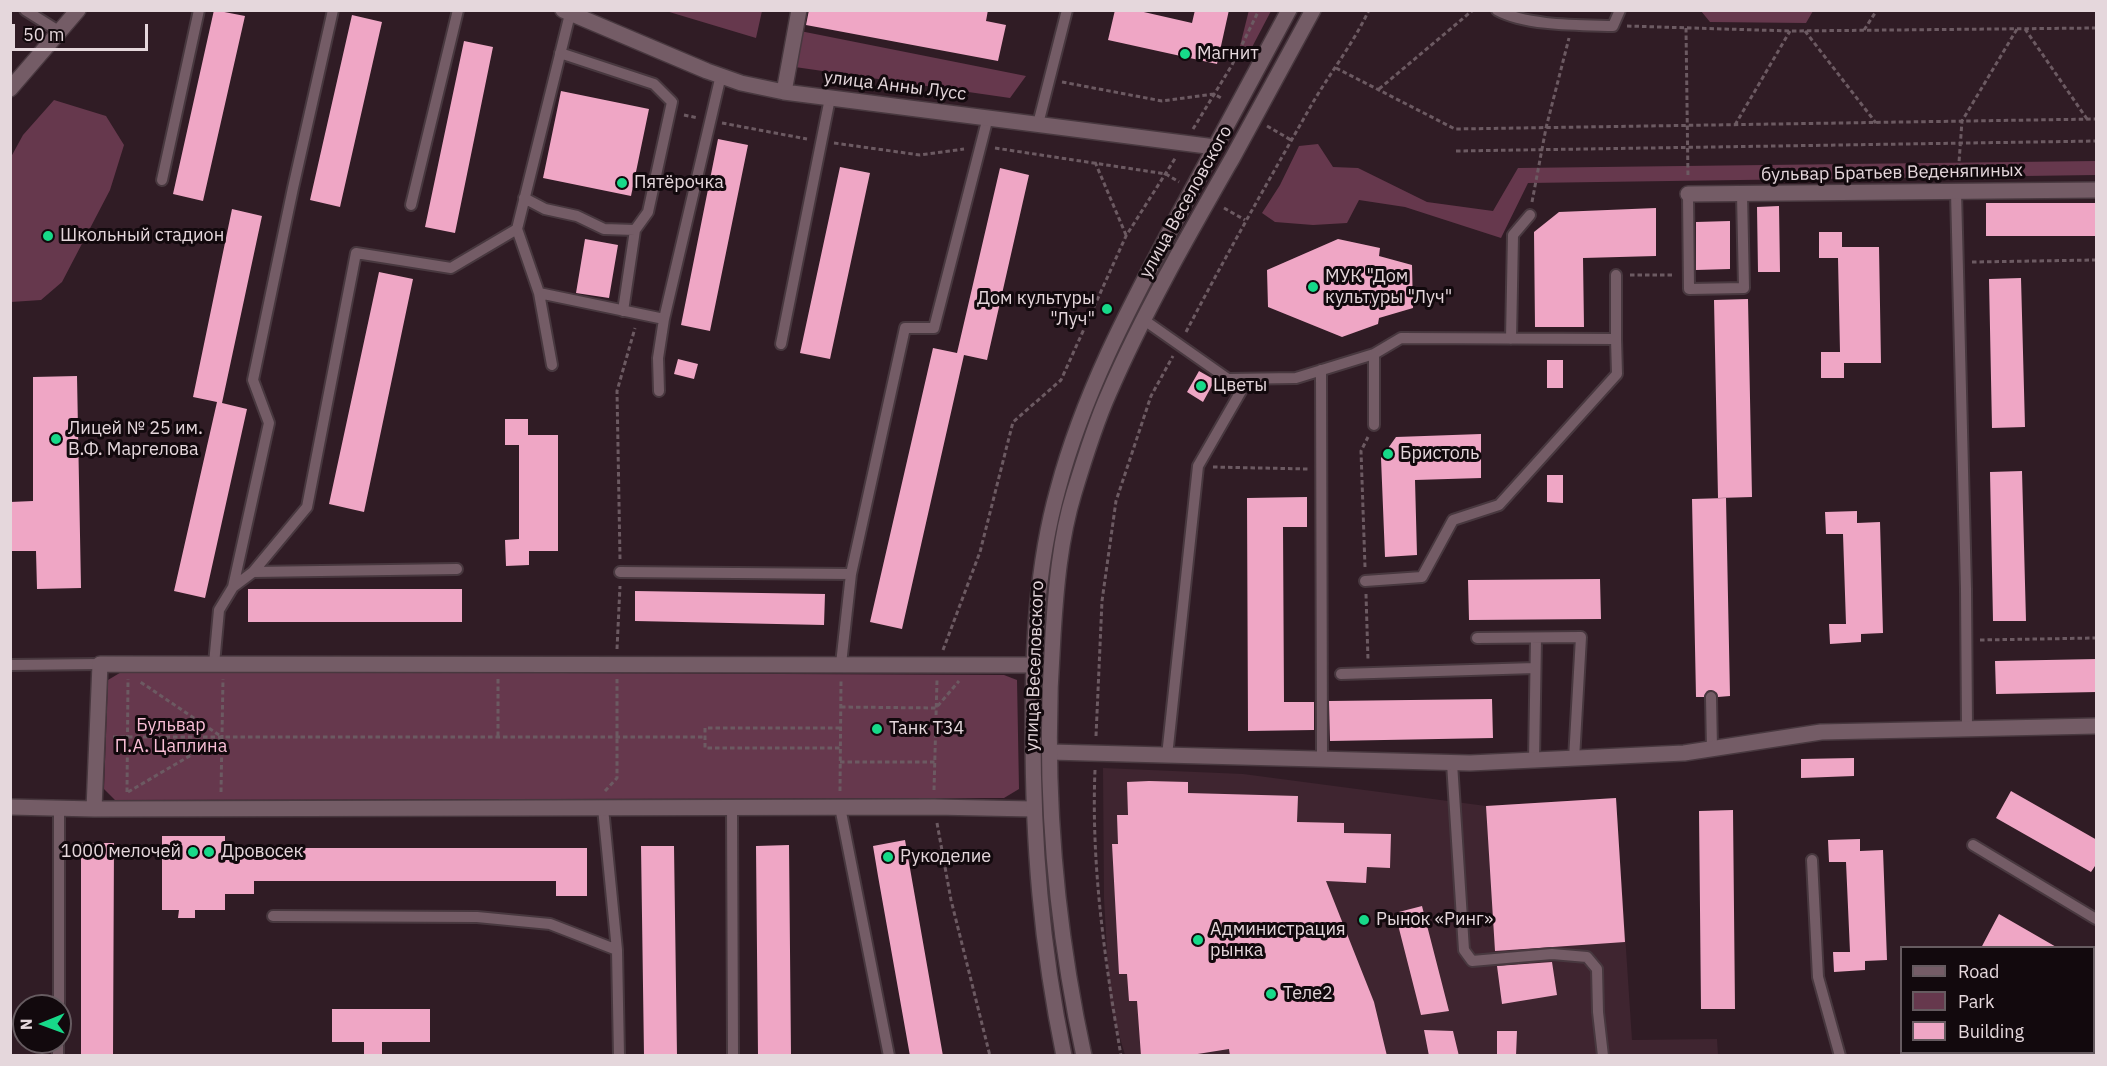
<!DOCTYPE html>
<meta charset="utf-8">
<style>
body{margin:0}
#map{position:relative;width:2107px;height:1066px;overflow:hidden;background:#301c25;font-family:"IBM Plex Sans",sans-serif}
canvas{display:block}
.frame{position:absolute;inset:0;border:12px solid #e5d7dc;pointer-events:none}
.legend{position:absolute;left:1900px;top:946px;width:195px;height:108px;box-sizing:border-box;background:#12090d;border:2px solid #665b60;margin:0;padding:8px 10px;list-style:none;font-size:18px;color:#e5d7dc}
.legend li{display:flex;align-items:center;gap:12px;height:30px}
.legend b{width:30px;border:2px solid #665b60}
.north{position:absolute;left:12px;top:994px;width:60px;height:60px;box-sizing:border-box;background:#12090d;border:2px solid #665b60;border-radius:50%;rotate:269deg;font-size:16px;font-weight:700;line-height:24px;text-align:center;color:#e5d7dc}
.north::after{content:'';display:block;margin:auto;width:21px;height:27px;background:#17d989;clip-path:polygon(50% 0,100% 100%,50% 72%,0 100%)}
.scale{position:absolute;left:12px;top:24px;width:136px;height:27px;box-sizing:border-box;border:3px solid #e5d7dc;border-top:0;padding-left:8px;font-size:18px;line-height:21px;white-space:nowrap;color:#e5d7dc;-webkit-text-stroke:4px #12090d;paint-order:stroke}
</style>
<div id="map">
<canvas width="2107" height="1066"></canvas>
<div class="frame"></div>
<ul class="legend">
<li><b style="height:8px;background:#745c66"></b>Road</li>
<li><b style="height:16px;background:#66384d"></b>Park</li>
<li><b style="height:16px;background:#efa6c5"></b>Building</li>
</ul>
<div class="north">N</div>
<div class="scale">50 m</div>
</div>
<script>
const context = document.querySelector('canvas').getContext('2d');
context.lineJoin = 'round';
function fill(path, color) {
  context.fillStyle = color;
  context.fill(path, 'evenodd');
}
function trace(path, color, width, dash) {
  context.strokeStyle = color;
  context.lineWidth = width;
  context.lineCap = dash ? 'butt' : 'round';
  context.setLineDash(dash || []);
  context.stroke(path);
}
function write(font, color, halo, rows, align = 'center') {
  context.font = font + ' "IBM Plex Sans",sans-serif';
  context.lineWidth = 6;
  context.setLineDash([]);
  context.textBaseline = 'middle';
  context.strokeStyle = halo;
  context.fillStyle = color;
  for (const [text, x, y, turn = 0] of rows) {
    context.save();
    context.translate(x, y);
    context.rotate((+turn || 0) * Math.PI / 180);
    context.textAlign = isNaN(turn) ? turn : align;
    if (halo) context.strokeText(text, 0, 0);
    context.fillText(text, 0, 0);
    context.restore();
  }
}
const built = new Path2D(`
 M1103,768L1243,774L1486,806L1616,798L1632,1040L1717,1039L1718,1055H1125L1110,1004L1104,899Z`);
const green = new Path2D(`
 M1249,10L1271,11L1250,51L1240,46Z
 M666,11H762L756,38Z
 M1701,11H1813L1806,23L1710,22Z
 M790,29L1026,76L1010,98L781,65Z
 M54,100L106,116L124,145L110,190L62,282L41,300L11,302V157L23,135Z
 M1318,144L1333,167L1358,168L1427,202L1493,211L1518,168L2096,161V175L1528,183L1501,238L1405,207L1359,200L1347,223L1313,225L1275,222L1262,213L1280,185L1299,146Z
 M123,671L1004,675L1017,680L1019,789L1004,798L115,800L104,789L108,680Z`);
const building = new Path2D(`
 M214,10L245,16L203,201L173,194Z
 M809,10H988L986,21L1006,25L998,61L806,25Z
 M1115,10H1135L1192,23L1195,10H1229L1217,64L1108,40Z
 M352,15L382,22L340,207L310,200Z
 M464,41L493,47L455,233L425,227Z
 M561,91L649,109L631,196L543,178Z
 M718,139L748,145L710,331L681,325Z
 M840,167L870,173L830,359L800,353Z
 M1000,168L1029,175L987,360L964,355L902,629L870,622L933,348L957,353Z
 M1986,203H2097V236H1986Z
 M1779,206L1780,272H1758L1757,207Z
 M1656,208V256L1583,258L1584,327H1535L1534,232L1559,212Z
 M232,209L262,216L222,403L247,409L205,598L174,591L217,402L193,397Z
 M1730,221V269L1696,270V222Z
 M1819,232H1842V247H1879L1881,363H1844V378H1821V352H1840L1838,258H1819Z
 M585,239L618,245L609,298L576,293Z
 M1338,239L1380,248L1379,256L1412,265L1413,308L1379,318L1378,324L1342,337L1268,307L1267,270Z
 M379,272L413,279L364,512L329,504Z
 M2021,278L2025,427L1992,428L1989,279Z
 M1748,299L1752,497L1718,498L1714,300Z
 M678,359L698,364L694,379L674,374Z
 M1547,360H1563V388H1547Z
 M1199,371L1215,380L1203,402L1187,392Z
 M77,376L81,588L37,589L36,551H10V502L33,501V377Z
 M505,419H528V435H558V551H529V565L506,566L505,540L519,539V445H505Z
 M1481,434V478L1415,480L1417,555L1385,557L1381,458L1396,437Z
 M2022,471L2026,621H1993L1990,472Z
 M1547,475H1563V503L1547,502Z
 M1307,497V527H1283L1284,702H1314V730L1248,731L1247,498Z
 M1726,498L1730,696L1718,697L1717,693L1711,690L1707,691L1704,697H1696L1692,499Z
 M1857,511V523L1880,522L1883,633L1861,634V642L1830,644L1829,624H1846L1843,534H1826L1825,512Z
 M1600,579L1601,619L1469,620L1468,580Z
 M248,589H462V622H248Z
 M635,591L825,594L824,625L635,621Z
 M2097,659V692L1996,694L1995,661Z
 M1492,699L1493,738L1330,741L1329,701Z
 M1854,758V776L1801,778V759Z
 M1149,781L1188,782V793L1298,796L1297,822L1344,823V833L1391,834L1390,868L1367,867L1366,883L1326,881L1374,1002L1387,1056H1230L1229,1049L1185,1056H1141L1137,1001H1129L1127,974H1119L1112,844H1118L1117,815H1128L1127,782Z
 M2011,791L2097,840V863L2091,872L1996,818Z
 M1616,798L1625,942L1495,951L1486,806Z
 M1733,810L1735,1009H1701L1699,811Z
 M162,836H225V848H587V896H556V881H254V894H225V910H195V918H178L179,910H162Z
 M1860,839V851L1883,850L1887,960L1865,961V970L1834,972L1833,952H1850L1846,862H1829L1828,840Z
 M905,840L943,1056H910L878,876L873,846Z
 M81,843H114L113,1056H81Z
 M789,845L791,1056H758L756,846Z
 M641,846H674L677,1056H644Z
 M1422,906L1449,1011L1421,1015L1395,913Z
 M1999,914L2058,948H1981Z
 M1552,962L1557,995L1502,1004L1497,966Z
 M332,1009H430V1042H382V1056H364V1042H332Z
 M1424,1030L1453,1031L1459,1056H1429Z
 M1497,1031H1517L1516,1056H1497Z`);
const path = new Path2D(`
 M1627,26L1790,31L2096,28
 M1686,28L1688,178
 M2025,29L2087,119
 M1864,30L1877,10
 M1805,31L1876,123
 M1336,68L1455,129L2096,119
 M1062,82L1162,101L1214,94L1223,99
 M1379,89L1473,10
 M684,115L698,118
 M722,123L807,139
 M1735,125L1790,31
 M1267,126L1291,140
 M1193,129L1232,65L1259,10
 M834,143L920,155L964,149
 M995,148L1166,174L1179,182
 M1456,151L2096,141
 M1095,162L1126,235
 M1958,176L1962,121L2017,29
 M1532,202L1546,128L1569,38
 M1224,208L1245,220
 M1972,262L2096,260
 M1630,275H1674
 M1186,332C1226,255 1269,180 1312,104C1330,73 1353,44 1369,10
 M1213,467L1308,469
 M620,559L617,391L635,328
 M1365,567L1361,451L1368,437
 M1366,594L1368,660
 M1980,640L2096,638
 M617,649L620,586
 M943,650L980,552L1013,422L1061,380L1126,236L1176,157
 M498,679V737
 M841,707L936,708L959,681
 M840,728H705V748H840
 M1096,736L1102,601L1116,501L1151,396L1173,356
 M113,737H705
 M840,762H935
 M1095,770C1091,866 1105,961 1121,1056
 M934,790L937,680
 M605,791L617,778V679
 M840,791L841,681
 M127,792L128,679
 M128,792L222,737L139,681
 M221,792L223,679
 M937,823L951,900L990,1056`);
const service = new Path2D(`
 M25,10L60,32
 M1497,10C1526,26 1580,25 1613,26L1620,10
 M1038,124L1067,10
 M162,180L199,10
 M1956,192L1966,589L1967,729
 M1688,194L1689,289L1744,288L1742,194
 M524,198L545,209L577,216L604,229L635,230L648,212L672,102L654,84L560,53
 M411,205L458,10
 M517,229L570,14
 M539,293L552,365
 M623,311L635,230
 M1144,320L1228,379L1296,378L1374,354L1401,338L1616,339V275
 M1511,339L1513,235L1530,215
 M781,344L830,98
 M1321,370L1322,759
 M659,391L658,358L664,319L721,75
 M1374,425V354
 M253,572L307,507L356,253L451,268L517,229L539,293L664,319
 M620,572L851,574
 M1365,581L1422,577L1453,520L1499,505L1617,374L1616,339
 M233,587L269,423L253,380L293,188L333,10
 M1477,638L1581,637L1574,759
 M214,664L219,610L233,587L253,572L457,569
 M841,664L851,574L905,328H934L988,117
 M10,665L100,664
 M1341,674L1535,668
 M1711,697L1712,749
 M1167,756L1198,466L1248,379
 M1534,761L1536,638
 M1452,763L1464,950L1472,961L1552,954L1587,957L1597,969L1598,1012L1603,1056
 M840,807L889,1056
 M603,808L617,950
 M732,808L733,1056
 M1973,845L2096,919
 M1812,860L1818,977L1840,1056
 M273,916L477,917L550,924L617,950L619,1056
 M59,1006V808
 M2094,1041L2096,1043
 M58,1056V1042`);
const minor = new Path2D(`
 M563,10L707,71L741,83L784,92L1215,147
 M10,89L78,10
 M784,92L799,10
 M1688,194L2096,190
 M1033,665L100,664L94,809L934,807L1033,809
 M1050,752L1470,763L1684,753L1821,732L2096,726
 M10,807L94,809`);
const secondary = new Path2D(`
 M1064,1056C1041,945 1033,843 1033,731C1033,650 1036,567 1058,489C1083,395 1128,310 1173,225C1212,154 1250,82 1289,10
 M1084,1056C1054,918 1043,776 1053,635C1056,588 1060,539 1074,493C1084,460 1095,424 1109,393C1144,312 1189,234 1233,157C1260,108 1286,59 1313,10`);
const markers = [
 [1185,54,6,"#17d989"],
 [622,183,6,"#17d989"],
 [48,236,6,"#17d989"],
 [1313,287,6,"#17d989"],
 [1107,309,6,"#17d989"],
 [1201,386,6,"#17d989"],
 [56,439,6,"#17d989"],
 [1388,454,6,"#17d989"],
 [877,729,6,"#17d989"],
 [193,852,6,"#17d989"],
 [209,852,6,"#17d989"],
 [888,857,6,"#17d989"],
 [1364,920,6,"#17d989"],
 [1198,940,6,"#17d989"],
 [1271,994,6,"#17d989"]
];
const poiNames = [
 ["Магнит",1197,54],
 ["Пятёрочка",634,183],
 ["Школьный стадион",60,236],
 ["МУК \"Дом",1325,277],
 ["культуры \"Луч\"",1325,298],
 ["Дом культуры",1095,299,"right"],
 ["\"Луч\"",1095,320,"right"],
 ["Цветы",1213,386],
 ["Лицей № 25 им.",68,429],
 ["В.Ф. Маргелова",68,450],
 ["Бристоль",1400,454],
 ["Танк T34",889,729],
 ["1000 мелочей",181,852,"right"],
 ["Дровосек",221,852],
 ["Рукоделие",900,857],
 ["Рынок «Ринг»",1376,920],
 ["Администрация",1210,930],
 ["рынка",1210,951],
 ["Теле2",1283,994]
];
const streetNames = [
 ["улица Анны Лусс",895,86,7],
 ["бульвар Братьев Веденяпиных",1892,173,-1],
 ["улица Веселовского",1186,202,-61],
 ["улица Веселовского",1035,666,-88]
];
const parkNames = [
 ["Бульвар",171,726],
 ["П.А. Цаплина",171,747]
];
fill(built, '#3f2530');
fill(green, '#66384d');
fill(building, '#efa6c5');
trace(service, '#48383f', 14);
trace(minor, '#48383f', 18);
trace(secondary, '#48383f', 18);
trace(path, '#6c5a62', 3, [4.5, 3]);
trace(service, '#745c66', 10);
trace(minor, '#745c66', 15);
trace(secondary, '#745c66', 15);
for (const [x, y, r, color] of markers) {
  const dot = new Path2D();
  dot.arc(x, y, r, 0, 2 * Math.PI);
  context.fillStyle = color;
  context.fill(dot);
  trace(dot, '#12090d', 2);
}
write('18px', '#e5d7dc', '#12090d', poiNames, 'left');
write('18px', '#e5d7dc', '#12090d', streetNames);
write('18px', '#fabfd7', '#12090d', parkNames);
</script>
